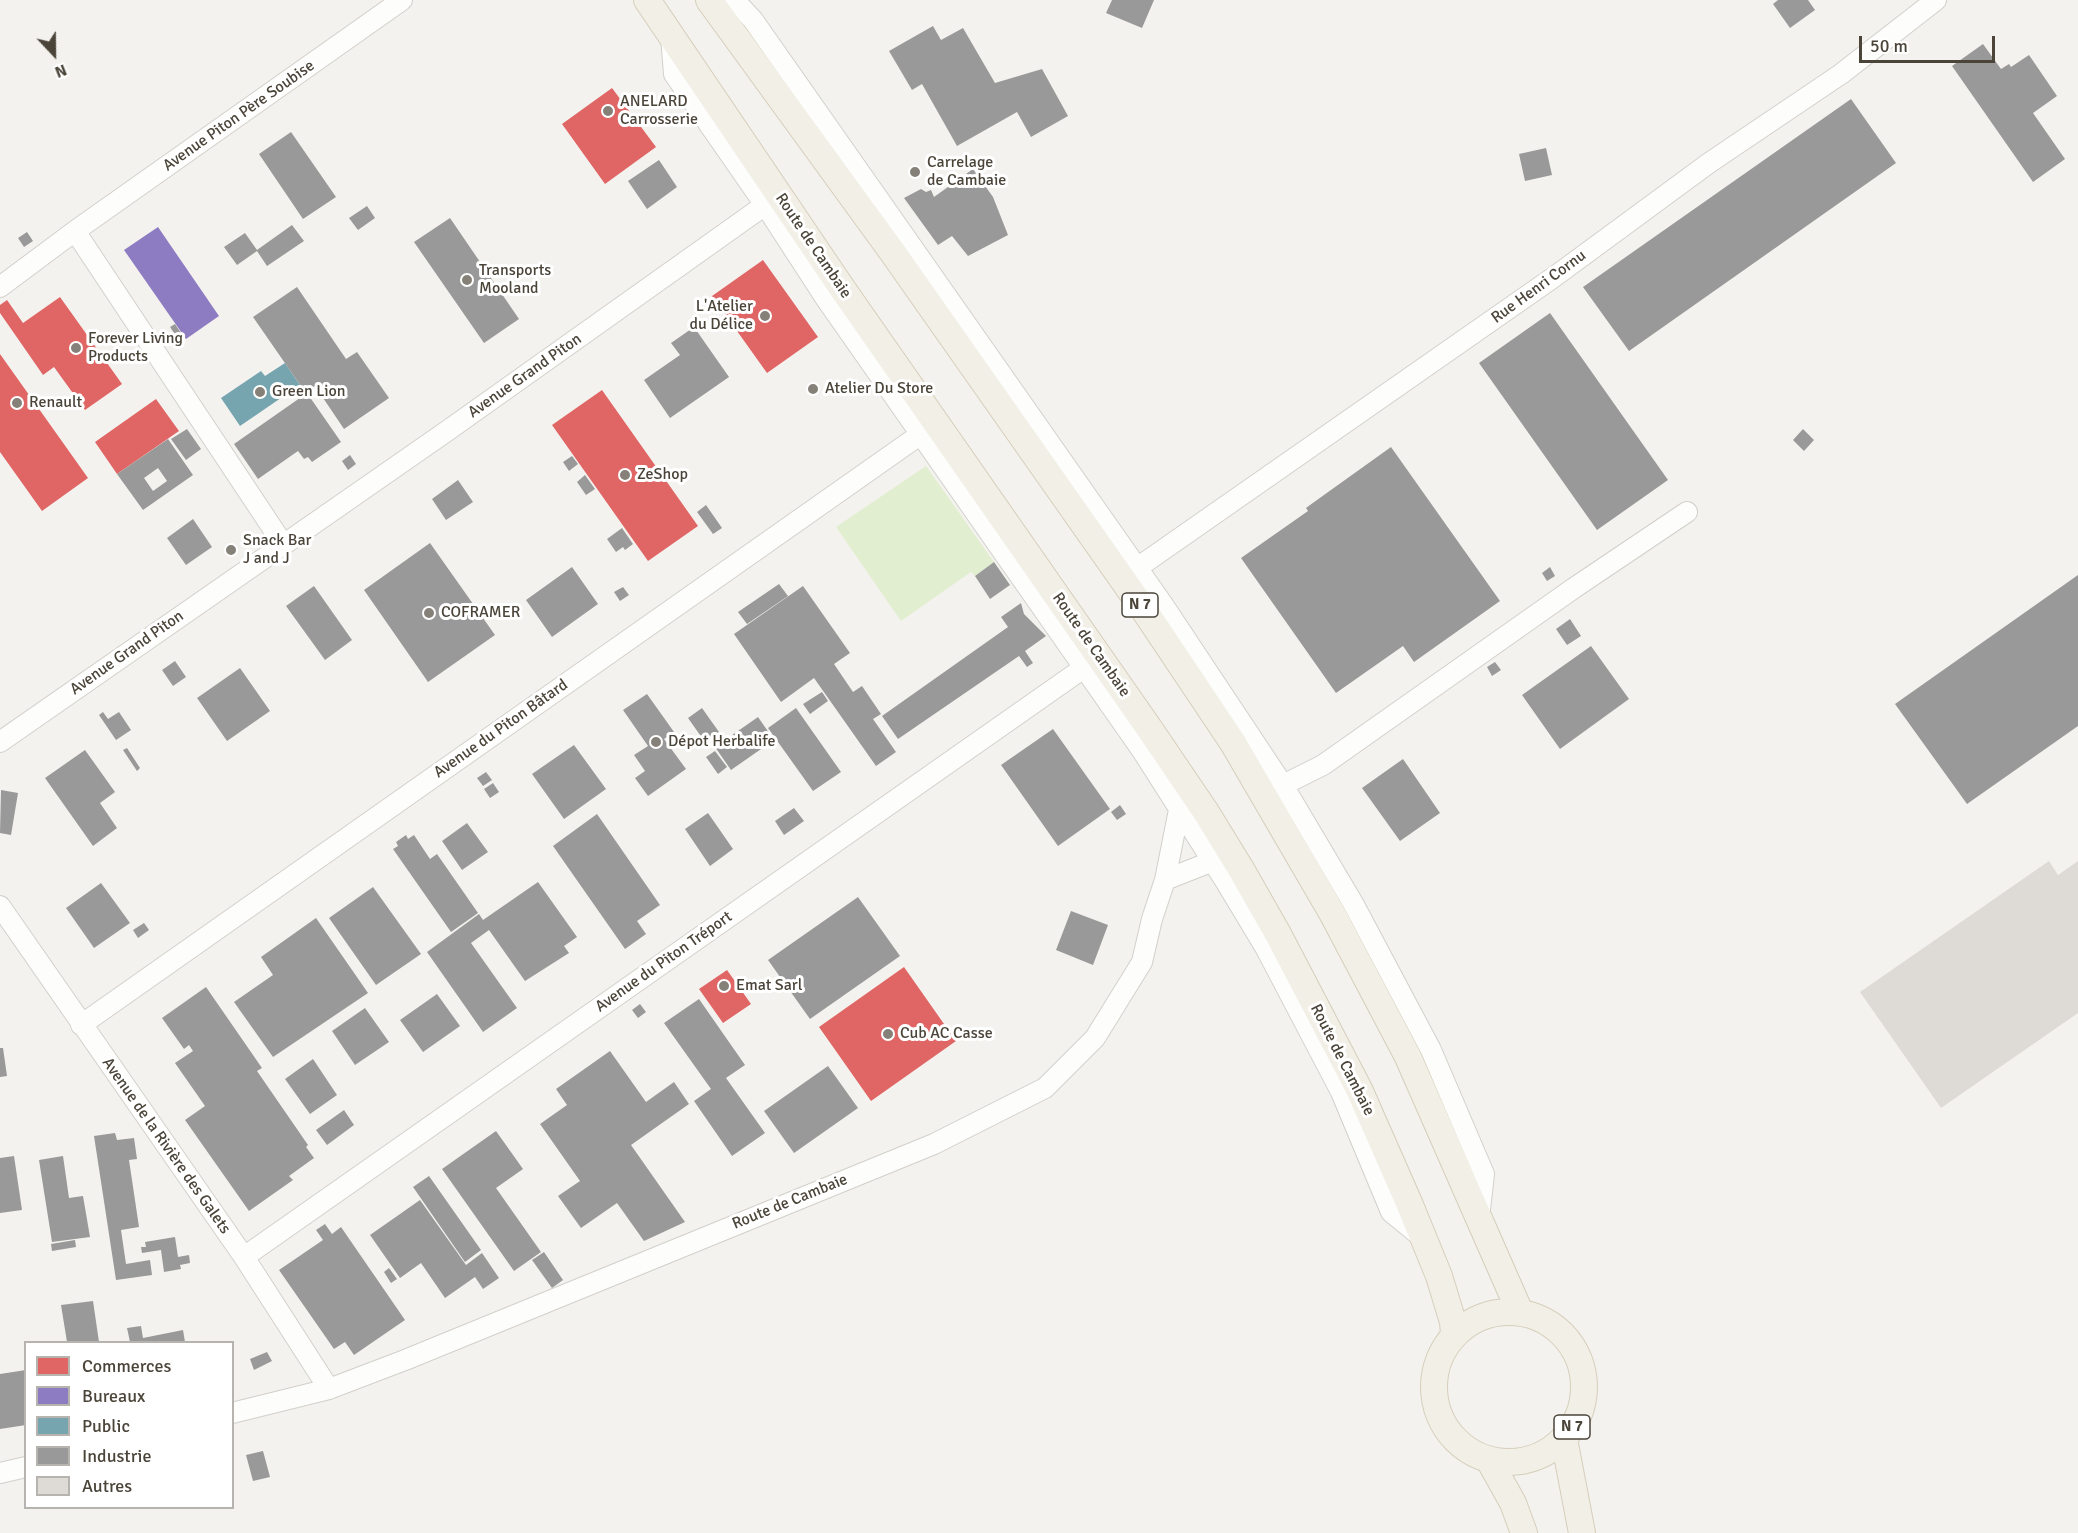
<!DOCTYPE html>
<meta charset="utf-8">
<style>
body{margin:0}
#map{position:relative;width:2078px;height:1533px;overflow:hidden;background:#f4f2ee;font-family:Signika,sans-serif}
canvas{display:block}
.legend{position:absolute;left:24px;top:1341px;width:210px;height:168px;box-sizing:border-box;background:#fff;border:2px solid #b7b4b0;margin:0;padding:8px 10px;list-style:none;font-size:18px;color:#4b4439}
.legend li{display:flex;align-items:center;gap:12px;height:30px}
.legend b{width:30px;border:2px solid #b7b4b0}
.north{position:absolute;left:24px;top:24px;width:60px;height:60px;-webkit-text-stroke:4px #fff;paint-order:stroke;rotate:158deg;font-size:16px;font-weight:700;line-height:24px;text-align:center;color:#4b4439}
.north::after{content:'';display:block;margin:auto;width:21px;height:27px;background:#4b4439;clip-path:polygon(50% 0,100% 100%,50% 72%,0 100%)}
.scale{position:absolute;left:1859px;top:36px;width:136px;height:27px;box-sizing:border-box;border:3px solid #4b4439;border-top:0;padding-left:8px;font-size:18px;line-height:21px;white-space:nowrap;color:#4b4439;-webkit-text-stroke:4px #fff;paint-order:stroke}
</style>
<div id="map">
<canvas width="2078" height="1533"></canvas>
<ul class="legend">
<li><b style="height:16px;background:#e06666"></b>Commerces</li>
<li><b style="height:16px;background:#8e7cc3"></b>Bureaux</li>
<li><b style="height:16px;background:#76a5af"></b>Public</li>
<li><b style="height:16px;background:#999"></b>Industrie</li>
<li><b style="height:16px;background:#dedbd6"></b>Autres</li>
</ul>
<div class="north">N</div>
<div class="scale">50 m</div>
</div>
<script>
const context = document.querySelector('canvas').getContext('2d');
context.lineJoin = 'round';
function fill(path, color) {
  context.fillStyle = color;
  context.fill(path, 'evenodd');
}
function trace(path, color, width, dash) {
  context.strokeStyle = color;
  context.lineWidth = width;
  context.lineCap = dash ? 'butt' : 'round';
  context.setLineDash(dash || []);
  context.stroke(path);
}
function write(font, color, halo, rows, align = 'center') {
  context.font = font + ' Signika,sans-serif';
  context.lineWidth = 6;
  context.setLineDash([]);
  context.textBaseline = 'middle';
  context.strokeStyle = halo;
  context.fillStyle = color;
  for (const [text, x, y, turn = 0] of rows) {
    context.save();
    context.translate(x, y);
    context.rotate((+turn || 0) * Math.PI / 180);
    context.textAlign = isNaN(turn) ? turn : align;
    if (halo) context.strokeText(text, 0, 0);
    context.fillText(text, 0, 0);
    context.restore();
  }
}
const green = new Path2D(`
 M926,466L994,562L975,576L971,572L901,621L836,527Z`);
const shops = new Path2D(`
 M612,88L656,147L605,184L562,124Z
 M763,260L818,337L767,373L712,296Z
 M60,297L122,384L85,410L54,367L43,375L0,313V305L7,300L23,323Z
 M0,354L88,478L42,511L0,452Z
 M602,390L698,526L648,561L552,425Z
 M156,399L179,431L117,474L95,442Z
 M904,967L956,1041L871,1101L819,1027Z
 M727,970L751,1004L723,1023L699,989Z`);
const offices = new Path2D(`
 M158,227L219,316L186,339L124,250Z`);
const public = new Path2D(`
 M285,363L300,385L240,426L221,398L261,371L265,376Z`);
const industry = new Path2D(`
 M1112,0H1154L1142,28L1106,13Z
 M1778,0H1808L1815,10L1790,28L1773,4Z
 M933,26L941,40L963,28L995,83L1042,69L1068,116L1031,137L1017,112L957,146L922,84L912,90L889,51Z
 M1983,44L2001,69L2009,64L2011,67L2029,55L2057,96L2033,113L2065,159L2033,182L1952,66Z
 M1851,99L1896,163L1629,351L1583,287Z
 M291,132L336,197L303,219L259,154Z
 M1546,148L1552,175L1525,181L1519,154Z
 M659,160L677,187L647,209L628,181Z
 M973,169L993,197L1008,235L968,256L952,236L938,245L904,198L921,189L926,192L931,190L934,197Z
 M367,206L375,218L358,230L349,218Z
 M450,218L519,319L484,343L414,242Z
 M292,225L304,241L267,266L257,251L237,265L224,247L245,233L257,250Z
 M27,232L33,241L24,247L18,238Z
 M297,287L346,359L357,352L389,398L344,429L315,386L305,392L253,317Z
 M1550,313L1668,480L1597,530L1479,363Z
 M175,324L181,333L176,336L170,327Z
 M694,327L729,377L670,418L644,380L680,355L671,343Z
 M307,393L341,442L312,462L308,457L304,459L298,451L258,479L234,444Z
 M187,429L201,449L186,460L171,439Z
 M1803,429L1814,440L1804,451L1793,440Z
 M168,439L193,475L143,510L117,474ZM158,468L167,481L153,491L144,478Z
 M1391,447L1500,601L1414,662L1403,646L1336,693L1241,558L1308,511L1306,508L1310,505Z
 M350,455L356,464L348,470L342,461Z
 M572,456L578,464L569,471L563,462Z
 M585,475L595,489L586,495L577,482Z
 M458,480L473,502L446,520L432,499Z
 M706,505L722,528L713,534L697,512Z
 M193,519L212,547L186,565L167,538Z
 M622,528L633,544L625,550L623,547L616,552L607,539Z
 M430,543L495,635L428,682L364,590Z
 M994,562L1010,585L990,599L975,576Z
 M572,567L598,604L552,637L526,600Z
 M1550,567L1555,576L1547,581L1542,573Z
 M2078,575V726L1967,804L1895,704Z
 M779,584L788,596L747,624L738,612Z
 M314,586L352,640L325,660L286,606Z
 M803,586L850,653L834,664L853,692L862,686L881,714L873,719L896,752L876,766L814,678L781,702L734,634Z
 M623,587L629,595L620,601L614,592Z
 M1021,603L1024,614L1046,636L1025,651L1033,663L1027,667L1019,656L898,739L882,716L1008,627L1001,617Z
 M1570,619L1581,636L1567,645L1556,629Z
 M1591,646L1629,699L1560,749L1522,695Z
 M175,661L186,677L173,686L162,670Z
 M1495,662L1501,670L1492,676L1487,667Z
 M240,668L270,711L227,741L197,698Z
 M822,692L828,701L810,714L803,704Z
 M647,694L674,732L664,739L686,769L648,796L635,778L645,771L634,755L648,746L623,710Z
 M702,708L719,732L705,742L688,718Z
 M796,708L841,772L813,791L768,728Z
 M103,712L108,719L119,712L131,730L116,740L99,715Z
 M758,717L774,740L731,770L715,747Z
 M1053,729L1110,809L1058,846L1001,765Z
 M574,745L606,789L564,819L532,774Z
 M127,748L140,768L137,771L123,750Z
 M85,750L115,792L100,803L117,828L93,846L45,778Z
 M715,751L727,767L718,774L706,757Z
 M1403,759L1440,813L1400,841L1362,788Z
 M486,772L492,780L483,786L477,778Z
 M493,783L499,792L490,798L484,789Z
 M1,790L18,793L11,835L0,833Z
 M1120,805L1126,814L1117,820L1111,812Z
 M794,808L804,821L784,835L775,821Z
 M708,813L733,849L710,866L685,829Z
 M597,814L660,905L637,921L646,934L625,949L553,846Z
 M467,823L488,852L462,870L442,841Z
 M406,835L408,839L414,835L430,859L437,854L478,913L451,932L393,849L398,846L396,842Z
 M538,882L577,937L564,946L569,953L525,981L489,930L471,943L517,1008L483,1032L427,952L479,914L483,920Z
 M101,883L130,923L94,948L66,908Z
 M373,887L421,954L376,985L329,918Z
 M858,897L900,956L810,1019L768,960Z
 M1071,911L1108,925L1093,965L1056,950Z
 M316,918L368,993L273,1057L234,1002L273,975L261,957Z
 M144,923L149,930L138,938L133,930Z
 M206,987L262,1068L257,1071L308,1145L306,1147L314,1158L289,1176L293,1180L249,1211L185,1120L205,1106L175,1063L193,1051L189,1045L184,1049L162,1018Z
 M437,994L460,1026L423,1052L400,1020Z
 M699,999L745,1065L726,1078L765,1133L732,1156L694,1101L711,1089L664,1023Z
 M640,1004L646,1012L638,1018L632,1010Z
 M365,1008L389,1042L355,1065L332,1031Z
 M0,1048H3L7,1076L0,1077Z
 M610,1051L646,1102L674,1082L689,1104L631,1145L685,1222L644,1241L617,1203L581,1228L558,1196L580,1181L540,1124L567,1105L556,1089Z
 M313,1059L337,1095L310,1114L285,1079Z
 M828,1066L858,1108L794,1153L764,1111Z
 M344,1110L354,1125L327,1145L316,1130Z
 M496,1131L523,1169L496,1188L541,1252L514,1271L442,1169Z
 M115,1133L117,1140L134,1138L137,1159L129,1160L139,1227L121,1230L126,1264L150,1260L152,1275L116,1280L94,1136Z
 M14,1156L22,1210L0,1213V1158Z
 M63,1156L69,1198L83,1196L90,1237L52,1242L39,1160Z
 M429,1176L481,1250L465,1262L413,1187Z
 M420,1200L466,1265L482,1253L499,1278L483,1289L475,1277L445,1298L421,1263L400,1278L370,1235Z
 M325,1224L332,1234L341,1227L405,1320L354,1355L345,1342L334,1349L279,1270L323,1240L316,1230Z
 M175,1237L178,1257L189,1255L190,1263L180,1265L181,1269L164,1272L161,1250L142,1253L141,1247H146L145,1242Z
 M75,1240L76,1247L52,1251L51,1244Z
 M544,1252L563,1280L552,1288L532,1260Z
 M389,1268L397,1279L391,1283L384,1272Z
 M93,1301L99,1342H67L61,1305Z
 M141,1326L143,1338L183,1330L185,1342H130L127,1328Z
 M267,1352L272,1361L254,1370L250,1359Z
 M26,1370V1425L0,1429V1374Z
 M263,1451L270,1477L253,1481L246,1455Z`);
const building = new Path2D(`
 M2049,861L2058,875L2078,861V1013L1941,1108L1860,992Z`);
const minor = new Path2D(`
 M711,3L739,5L753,20L1164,606L1283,785L1353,903L1431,1050L1484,1174L1479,1218
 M671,37L674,74L765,205L826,299L1143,752L1224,879L1265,947L1341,1092L1391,1212L1424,1239
 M75,231L283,544
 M0,287L75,231L402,0
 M1137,568L1554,277L1709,163L1841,74L1936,0
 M0,742L447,431L765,205
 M1283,785L1323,765L1574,588L1687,512
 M1165,880L1213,861
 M0,906L244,1257L329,1389
 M81,1025L921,434
 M244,1257L1085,667
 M232,1413L329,1389L405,1360L934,1144L1045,1088L1095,1038L1142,962L1152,919L1165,880L1179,810
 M0,1473L26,1467`);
const major = new Path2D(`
 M647,0L842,288L1149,728L1206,812L1241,869L1278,934L1359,1089L1410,1205L1439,1276L1453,1322L1454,1334
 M709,0L893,253L1144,610L1233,743L1332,913L1408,1057L1520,1312
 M1434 1387a75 75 0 1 1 150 0a75 75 0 1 1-150 0Z
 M1564,1439L1582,1533
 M1489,1460L1513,1503L1524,1533`);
const markers = [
 [608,111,6,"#868178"],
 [915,172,6,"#868178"],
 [467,280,6,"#868178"],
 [765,316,6,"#868178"],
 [76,348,6,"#868178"],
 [813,389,6,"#868178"],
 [260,392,6,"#868178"],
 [17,403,6,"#868178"],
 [625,475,6,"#868178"],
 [231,550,6,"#868178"],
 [429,613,6,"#868178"],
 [656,742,6,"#868178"],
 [724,986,6,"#868178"],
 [888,1034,6,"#868178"]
];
const shields = [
 [1140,605,36],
 [1572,1427,36]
];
const shieldNames = [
 ["N 7",1140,605],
 ["N 7",1572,1427]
];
const poiNames = [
 ["ANELARD",620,102],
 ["Carrosserie",620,120],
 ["Carrelage",927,163],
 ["de Cambaie",927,181],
 ["Transports",479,271],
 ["Mooland",479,289],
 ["L'Atelier",753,307,"right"],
 ["du Délice",753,325,"right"],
 ["Forever Living",88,339],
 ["Products",88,357],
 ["Atelier Du Store",825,389],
 ["Green Lion",272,392],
 ["Renault",29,403],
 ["ZeShop",637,475],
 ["Snack Bar",243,541],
 ["J and J",243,559],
 ["COFRAMER",441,613],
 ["Dépot Herbalife",668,742],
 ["Emat Sarl",736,986],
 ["Cub AC Casse",900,1034]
];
const streetNames = [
 ["Avenue Piton Père Soubise",239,116,-35],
 ["Route de Cambaie",813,246,56],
 ["Rue Henri Cornu",1539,287,-36],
 ["Avenue Grand Piton",525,376,-35],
 ["Route de Cambaie",1091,645,55],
 ["Avenue Grand Piton",127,653,-35],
 ["Avenue du Piton Bâtard",501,729,-35],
 ["Avenue du Piton Tréport",664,962,-35],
 ["Route de Cambaie",1342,1060,63],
 ["Avenue de la Rivière des Galets",166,1146,55],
 ["Route de Cambaie",790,1202,-22]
];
fill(green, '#e1eecf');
fill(shops, '#e06666');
fill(offices, '#8e7cc3');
fill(public, '#76a5af');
fill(industry, '#999');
fill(building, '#dedbd6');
trace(minor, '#d2d0cb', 22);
trace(major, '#d6cebb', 28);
trace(minor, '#fdfdfc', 20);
trace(major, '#f2efe6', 26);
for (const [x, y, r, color] of markers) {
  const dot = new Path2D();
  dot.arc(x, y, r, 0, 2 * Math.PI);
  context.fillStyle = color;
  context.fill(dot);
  trace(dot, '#fff', 2);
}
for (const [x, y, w] of shields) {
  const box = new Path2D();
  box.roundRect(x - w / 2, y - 12, w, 24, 4.5);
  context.fillStyle = '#fff';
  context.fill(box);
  trace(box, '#4b4439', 1.5);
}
write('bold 15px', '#4b4439', null, shieldNames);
write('16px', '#4b4439', '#fff', poiNames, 'left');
write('16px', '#4b4439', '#fff', streetNames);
</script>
